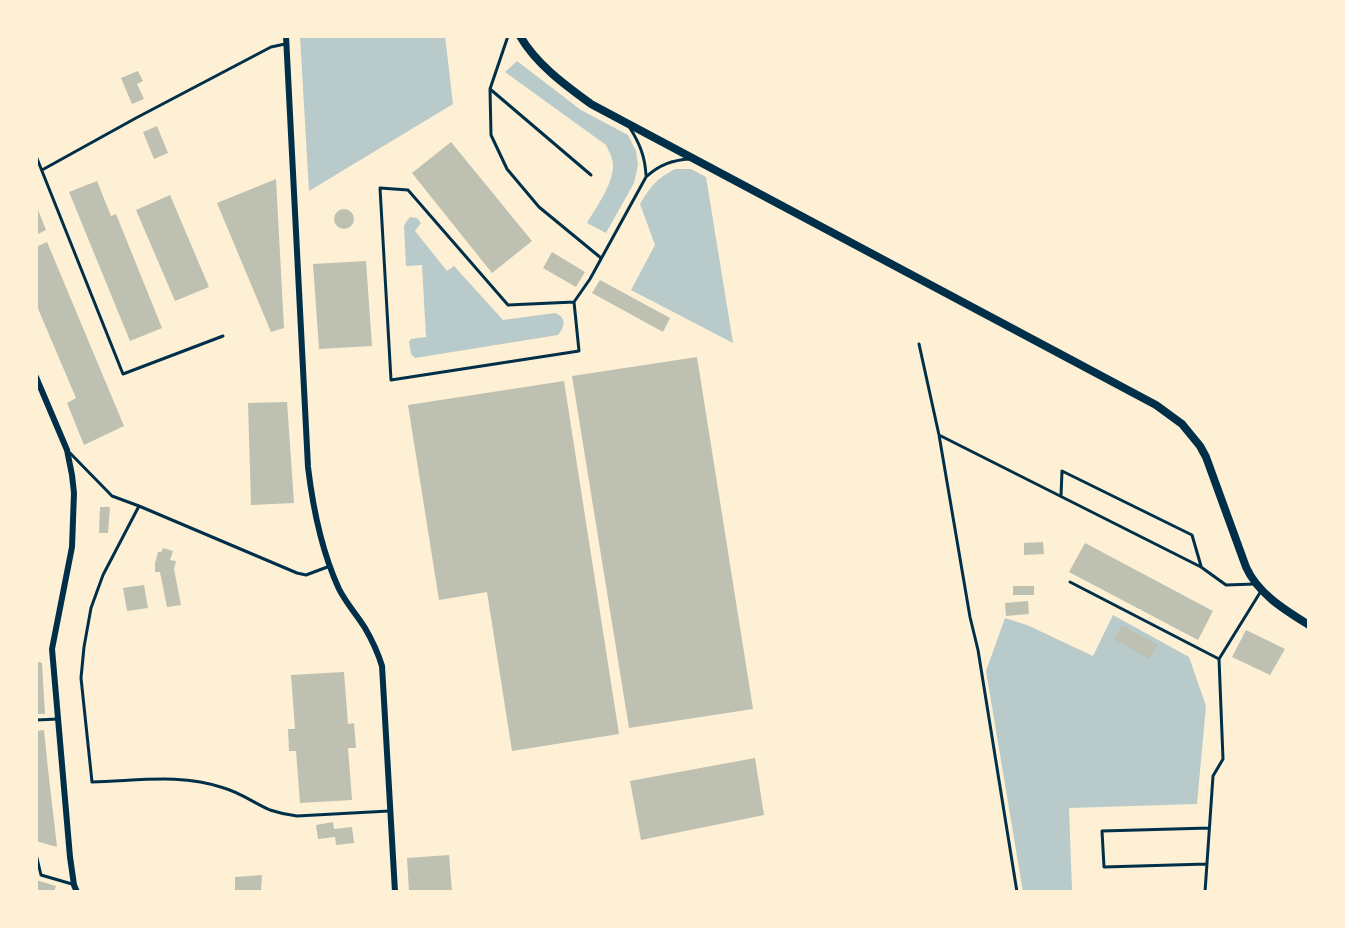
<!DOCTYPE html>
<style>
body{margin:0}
#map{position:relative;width:1345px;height:928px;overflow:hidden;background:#fdf0d5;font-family:"Sofia Sans Condensed",sans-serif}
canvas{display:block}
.frame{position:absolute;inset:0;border:38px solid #fdf0d5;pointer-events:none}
</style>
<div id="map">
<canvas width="1345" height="928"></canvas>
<div class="frame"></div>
</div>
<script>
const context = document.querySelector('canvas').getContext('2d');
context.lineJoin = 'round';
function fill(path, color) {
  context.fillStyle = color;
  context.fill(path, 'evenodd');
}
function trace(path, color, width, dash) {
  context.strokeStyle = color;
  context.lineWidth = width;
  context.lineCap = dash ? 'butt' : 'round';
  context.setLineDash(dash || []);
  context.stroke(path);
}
const green = new Path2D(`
 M300,36H445L453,104L309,191Z
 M517,61L581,110L628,135L636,151L638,165L634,183L606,233L587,223C596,207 618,178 612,159C611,154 608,150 606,145L505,72Z
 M675,169H691L706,177L733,343L631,290L655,245L640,204C651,186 656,179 675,169Z
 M410,217L417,218L421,223L415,231L447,271L454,266L503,320L555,313C567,318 565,326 558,335L415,358L411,354L409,342L411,339L426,337L422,265L406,266L404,226L406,222Z
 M1113,615L1189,657L1206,706L1197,804L1069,808L1072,890L1070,892H1023L986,671L1005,618L1027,625L1093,656Z`);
const building = new Path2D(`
 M138,71L143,81L137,84L144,99L132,104L121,78Z
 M157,126L168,153L154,159L143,132Z
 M451,142L532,241L492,273L412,173Z
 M276,179L284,328L271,332L217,203Z
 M97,181L111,216L116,214L162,328L130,341L69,192Z
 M170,195L209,287L175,301L136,210Z
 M36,205L46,230L36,235Z
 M334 219a10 10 0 1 1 20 0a10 10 0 1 1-20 0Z
 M47,242L124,426L84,445L67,403L76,398L36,304V247Z
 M552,252L585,272L576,287L543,268Z
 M366,261L372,346L319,349L313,264Z
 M600,280L670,318L663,332L592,293Z
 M697,357L753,709L629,728L572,376Z
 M564,381L619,734L512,751L487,592L439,600L408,405Z
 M287,402L294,503L251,505L248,403Z
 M100,507H110L108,533H99Z
 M1043,542L1044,554L1024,555V543Z
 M1085,543L1213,611L1198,640L1069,572Z
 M163,548L173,551L170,560L176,561L174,569L181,605L167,607L160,572H155V563L158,552H161Z
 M144,585L148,608L127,611L123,588Z
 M1013,586H1034V595H1013Z
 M1028,601L1029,614L1006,616L1005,603Z
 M1122,625L1158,645L1149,659L1114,639Z
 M1246,630L1285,649L1270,675L1232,657Z
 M36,661L42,663L45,714H36Z
 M344,672L348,724L354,723L356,748H348L352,800L300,803L296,751H289L288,729H295L291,675Z
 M44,730L48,769L57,847L36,841V731Z
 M755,758L764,815L641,840L630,781Z
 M333,822L334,829L352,827L354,843L336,845L335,837L318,839L316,825Z
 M449,855L452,892H409L407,858Z
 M262,875L261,891L235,892V877Z
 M36,880L56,886L54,892H36Z`);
const service = new Path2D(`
 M508,36L490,89L491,135L507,169L539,207L601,258
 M490,89L591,175
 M630,128C640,144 645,157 646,175
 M36,156L123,374L223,336
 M42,170L136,118L271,47L285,44
 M574,302L508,305L408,190L380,188L391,380L579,351L574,302L590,279L646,177C659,165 672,160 690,159
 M919,344L939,435L970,617L978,650L1017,892
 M939,435L1201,567L1226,585L1255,584
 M70,453L112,496L139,506L297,573L306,575L330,566
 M1061,496L1062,471L1192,535L1201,566
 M139,506L103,575L91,608L84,647L81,678L92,782C138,781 180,773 224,788C241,793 254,803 270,810C279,813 288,815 297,816L389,811
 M1070,582L1219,659
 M36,720L58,719
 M36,854L41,875L72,884
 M1207,864L1104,867L1102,831L1209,828
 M1205,892L1213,776L1223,759L1219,659L1261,591`);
const minor = new Path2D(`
 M286,36L308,467C313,509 321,550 339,589C346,603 357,615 365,628C372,640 378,653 382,666L395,892
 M36,377L67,450L72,475L74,493L72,547L52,649L70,857L74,885L77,892`);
const tertiary = new Path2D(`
 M520,36C536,64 565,85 591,104L1156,405L1182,424L1200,446L1206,457L1246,567C1258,594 1285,610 1309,625`);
fill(green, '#b9caca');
fill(building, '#bec0b2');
trace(service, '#003049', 3);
trace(minor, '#003049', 6);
trace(tertiary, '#003049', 8);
</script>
